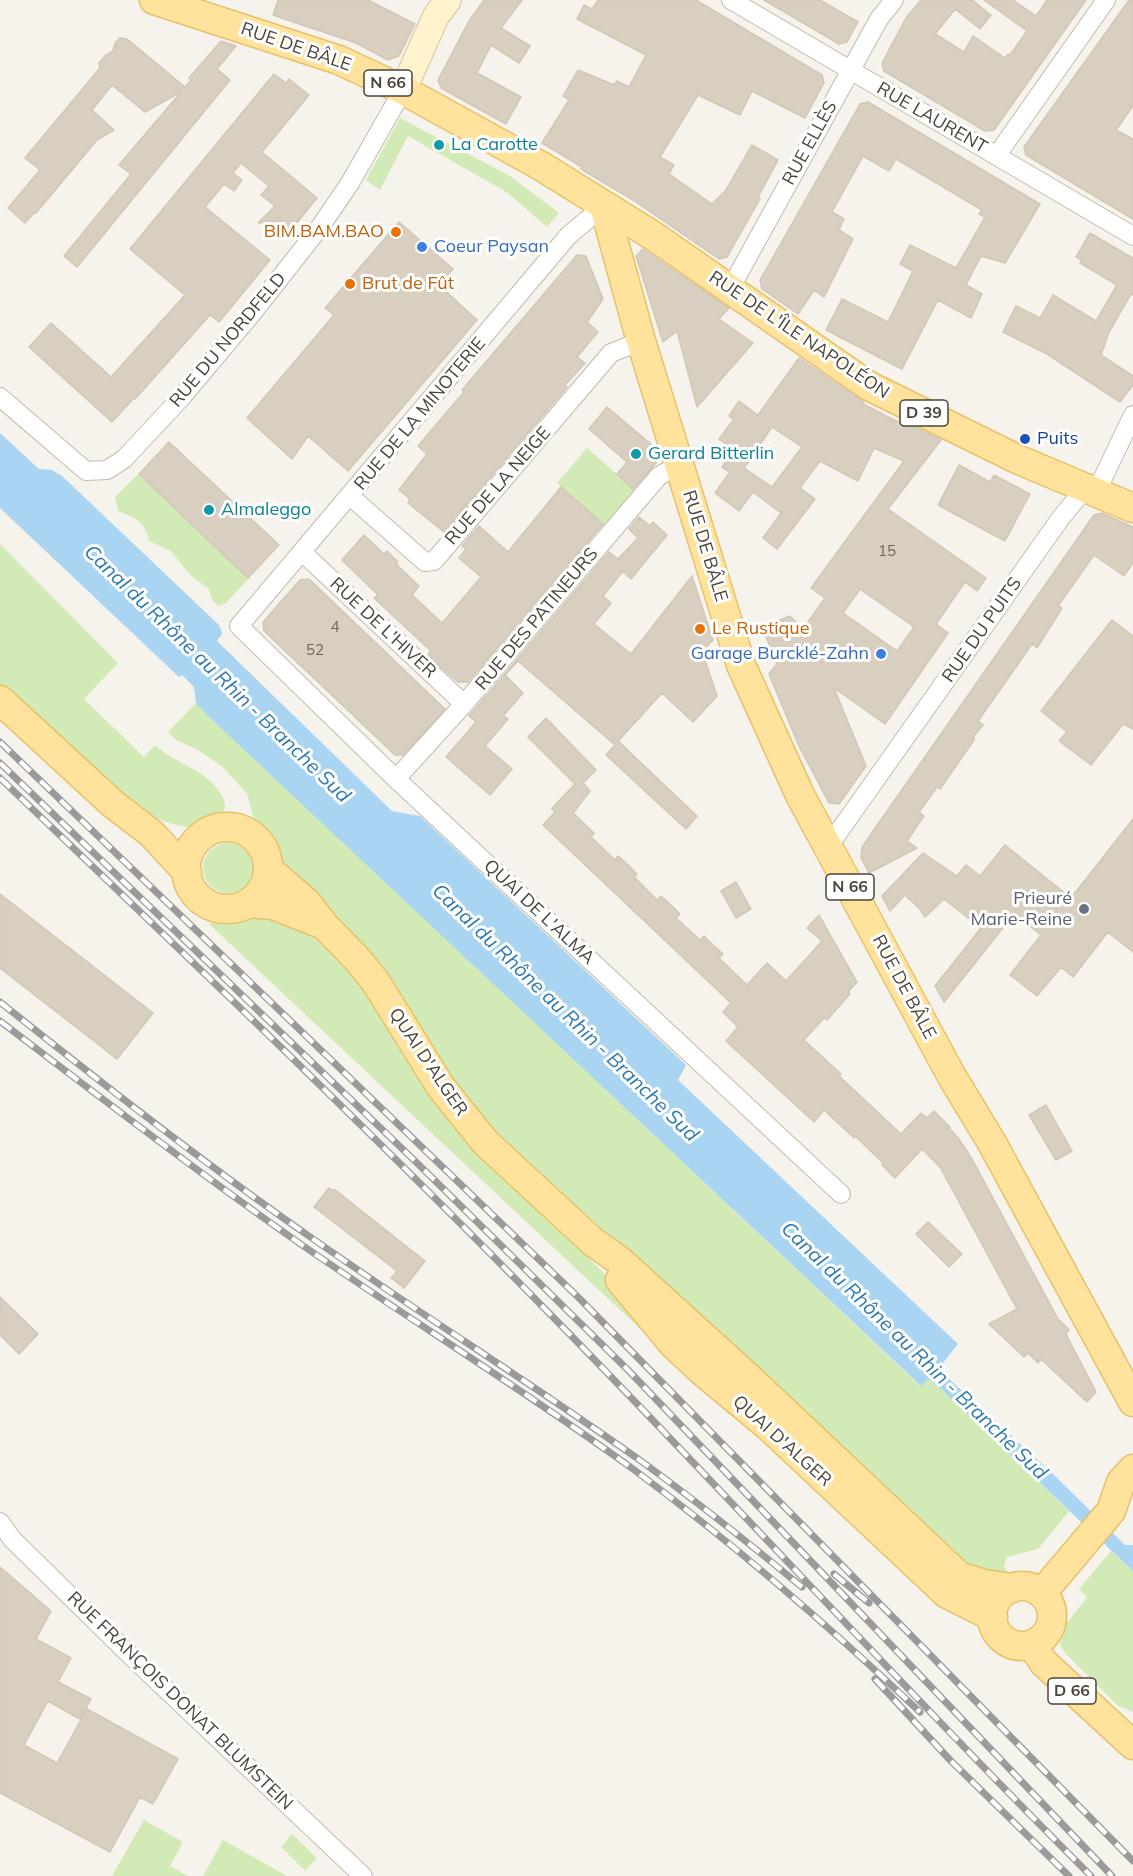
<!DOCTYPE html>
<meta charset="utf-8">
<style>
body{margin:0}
canvas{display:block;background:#f6f3ec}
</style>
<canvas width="1133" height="1876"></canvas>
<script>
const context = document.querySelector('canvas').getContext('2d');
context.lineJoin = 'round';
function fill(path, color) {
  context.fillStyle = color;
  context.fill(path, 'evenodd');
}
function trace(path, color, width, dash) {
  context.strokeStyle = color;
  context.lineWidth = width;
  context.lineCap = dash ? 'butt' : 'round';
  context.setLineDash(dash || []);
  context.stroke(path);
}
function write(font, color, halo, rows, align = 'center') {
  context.font = font + ' Mulish,sans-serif';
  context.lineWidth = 6;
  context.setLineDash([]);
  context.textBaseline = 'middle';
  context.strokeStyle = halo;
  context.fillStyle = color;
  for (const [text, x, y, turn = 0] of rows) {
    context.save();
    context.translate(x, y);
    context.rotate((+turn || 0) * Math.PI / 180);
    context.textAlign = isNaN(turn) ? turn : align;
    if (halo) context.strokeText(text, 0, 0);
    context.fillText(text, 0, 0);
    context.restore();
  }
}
const green = new Path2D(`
 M400,118L510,176L559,213L547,227L508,193L408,136L380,190L366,180Z
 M587,448L642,496L612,532L557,483Z
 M138,474L249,578L226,603L218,606L212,600L209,589L189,574L171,551L149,541C146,522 134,517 118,511L115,497Z
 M0,544L118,663L84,699L144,757L155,745C176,765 210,770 223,798C227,806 225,814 218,818C183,840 146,814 118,793L0,686Z
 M196,703L920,1386L928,1379L941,1389L1069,1511L1038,1549L1007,1557L1004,1567L1009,1573L968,1572L498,1139L284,871L271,838L253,816L247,794L223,767L196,749L176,740L168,732Z
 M203 868a25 25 0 1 1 50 0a25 25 0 1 1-50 0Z
 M271,914L311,932L349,968L475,1149L612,1281L651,1339L209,924L221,920Z
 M1111,1551L1133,1571V1712L1118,1706L1066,1654L1060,1645L1066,1624L1087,1597L1079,1589Z
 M144,1820L183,1842L170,1866L188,1876H112Z
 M292,1834L317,1858L305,1871L281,1847Z
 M223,1840L287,1876H203Z`);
const water = new Path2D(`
 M0,433L39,469L52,470L62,476L220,626L222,634L217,641L392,811L420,816L686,1065L678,1080L958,1344L938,1369L1052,1473L1125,1545H1133V1571L941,1389L928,1379L921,1386L206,714L196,703L194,687L182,675L179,677L0,508Z`);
const building = new Path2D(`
 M278,0H368L415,24L399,56L388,60L356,43L273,15Z
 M484,0H522L501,28L530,46L519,63L491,45L477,73L521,97L506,124L441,88L438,80L469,21Z
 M598,0H696L822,75L824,83L805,118L752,91L740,115L698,95L660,157L674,165L669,174L712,204L726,190L752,145L778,160L758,197L760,199L727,257L719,259L633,200L581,169L582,167L542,143L569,100L563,96L578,70L614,85L617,81L629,87L646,55L577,19L584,5L592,9Z
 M764,0H820L858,22L847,42L839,44Z
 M921,0H972L991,15L980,29L955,9L935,34L964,52L973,36L1005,58L1008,54L1010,55L1027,31L984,0H1013L1036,16L1047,0H1086L994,130L985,131L884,71L882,63L906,18Z
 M1129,0H1133V106L1116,130L1133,139V219L1026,155L1024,147Z
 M120,38L127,39L185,87L191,80L189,78L221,41L236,46L217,69L230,80L77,267L64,256L131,174L119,165L181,92L145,112L112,85L92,110L114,130L97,140L36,213H34L25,223L8,208L40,170L25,158L100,68L99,63L105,56L113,51L115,43Z
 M274,74L286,83L289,79L309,95L262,152L317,198L291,230L281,222L258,223L275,206L261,195L269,186L241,163L233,173L242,180L234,191L224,184L205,207L270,260L219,322L210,315L135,399L134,398L112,422L29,347L51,323L111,377L185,295L130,249Z
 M868,102L1040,204L1005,263L981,256L966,285L982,294L971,318L938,300L902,369L826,330L842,299L888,322L913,271L900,264L910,245L956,268L985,217L979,214L982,210L896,159L889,171L863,156L832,212L844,219L839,230L853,239L824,297L814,290L798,314L762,289L760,280L860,104Z
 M399,222L453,269L439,285L477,320L348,471L308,436L292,459L247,418L334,315L325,308Z
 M1090,233L1133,258V295L1131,294L1109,332L1101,355L1133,376V385L1120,402L1047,354L1003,332L1016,306L1040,318L1053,295L1096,321L1117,285L1080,263L1082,261L1076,257Z
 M643,249L729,308L719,319L753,343L697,407L677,331L663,342L636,256Z
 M577,255L586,256L603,299L587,322L598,332L577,357L585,363L565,385L567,387L444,532L408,503L410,499L399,490L427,454L418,446L464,392L462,390Z
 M799,358L864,402L863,404L898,422L902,421L941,440L888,509L986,578L977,591L965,582L936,624L948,633L885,724L834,688L866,766L839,804L829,803L799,746L769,674L777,664L762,627L790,616L803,629L825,598L811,588L904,461L874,448L858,481L820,461L800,488L815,499L777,549L763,538L781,513L753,492L739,511L715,493L730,472L722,467L734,450L719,439L734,419L729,416L739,401L758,415ZM772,427L802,447L772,487L744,468ZM860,589L914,627L897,651L843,613Z
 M607,407L652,445L657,462L633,489L617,474L627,462L589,429Z
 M169,442L279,545L248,578L139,474Z
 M959,465L990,482L994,475L1030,494L1005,541L938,505Z
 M561,487L603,524L468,682H458L435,662L428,654L431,651L374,598L378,595L342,560L364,535L384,554L387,551L398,562L396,564L419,586L412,595L442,623L481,577L459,558L466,549L462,546L479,526L508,552Z
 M1102,513L1133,527V563L1124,576L1094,555L1058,606L1062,608L1037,648L1032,644L978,721L983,725L974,736V740L940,789L937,787L919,812L924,816L907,841L917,848L869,873L861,858L862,847L1094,515Z
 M639,517L650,526L653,522L667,535L631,579L623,571L603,596L611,603L594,624L631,654L692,576L713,640L702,651L717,696L693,722L662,693L618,741L697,816L686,829L606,755L615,745L518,661L505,675L523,693L503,716L508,719L485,746L512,769L490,795L446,757L476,722L469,716L609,552L618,559L638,538L629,529Z
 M309,579L445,709L403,755H395L264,631L263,622L300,580Z
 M1112,620L1133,636V729L1123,724L1091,765L1059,741L1067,732L1041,711Z
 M546,718L596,770L583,783L590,791L573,813L594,833L591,837L615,860L618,856L628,865L637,874L634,877L657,900L661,896L671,905L680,914L676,918L700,940L704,936L713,945L723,954L719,958L747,985L767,963L786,981L822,941L807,928L819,915L857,982L848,992L850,994L827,1020L824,1018L804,1040L841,1074L839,1076L901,1134L921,1113L927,1118L934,1111L950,1127L949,1128L959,1139L972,1159L1058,1319L1069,1330L1066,1334L1096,1392L1087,1402L1041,1359L1038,1363L1028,1353L1024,1357L989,1324L1017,1309L940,1167L922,1149L895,1178L882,1165L883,1163L855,1136L854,1138L824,1110L814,1122L726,1041L738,1027L723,1012L731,1003L543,825L555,812L552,809L556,804L575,784L528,737Z
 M1133,819V952L1108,932L1073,977L1061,967L1037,996L1010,975L1041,935L1014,914L944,1002L935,986L981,928L944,899L925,917L920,909L905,895L890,911L882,896L923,853L957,876L966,865L980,876L1005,845L1071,898Z
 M736,882L751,909L736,918L721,891Z
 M0,894L153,1013L117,1059L0,968Z
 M1046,1105L1072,1151L1056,1160L1029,1115Z
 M329,1188L333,1191L334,1189L425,1261L404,1288L391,1278L397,1271L314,1207Z
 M928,1222L962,1254L949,1267L916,1234Z
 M0,1297L38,1334L19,1354L0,1335Z
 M0,1567L51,1611L36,1639L71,1658L58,1682L91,1699L80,1719L48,1701L24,1745L57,1763L87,1709L178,1759L153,1804L140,1797L110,1852L0,1793Z`);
const street = new Path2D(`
 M731,0L1133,236
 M997,155L1106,0
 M604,206L569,235L239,626L396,779L841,1194
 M730,289L879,19L894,0
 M0,397L86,471L107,470L124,459L181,398L254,311L320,227L350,183L403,90
 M350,496L425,562L434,561L611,353L641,341
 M302,552L464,704
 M396,779L464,704L659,476L680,464
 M828,847L1060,519L1078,497L1089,488L1101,482L1133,415
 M0,1522L12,1539L131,1656L363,1876`);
const secondary = new Path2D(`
 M403,90L436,16L448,0`);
const primary = new Path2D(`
 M154,0L339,60L403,90L541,166L655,237L869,386L1017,459L1133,508
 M604,206L641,341L741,665L800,795L951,1075L992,1143L1133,1402
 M0,700L113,804L152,834L187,872
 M186 868a41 41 0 1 1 82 0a41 41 0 1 1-82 0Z
 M268,869L307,903L324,925L358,960L375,981L441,1087L485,1142L593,1242L620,1261L751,1380L959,1576L984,1584L1013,1588
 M249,903L273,905L319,923
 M620,1280L674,1345L703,1372L768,1426L947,1594L993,1617
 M992 1616a30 30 0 1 1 60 0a30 30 0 1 1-60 0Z
 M1042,1593L1111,1511L1121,1482L1133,1469
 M1032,1645L1044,1663L1133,1745`);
const rail = new Path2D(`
 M0,742L579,1298L945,1670
 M0,763L415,1161L628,1370L1112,1876
 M0,778C184,954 368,1128 546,1310C730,1497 905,1691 1091,1876
 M0,1002C100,1082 201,1161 306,1234C417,1312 531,1383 641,1461C696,1501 750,1544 802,1587
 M0,1021C100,1097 199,1173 302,1245C412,1321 525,1391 633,1469C734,1544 829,1626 920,1712
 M834,1574L869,1603
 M939,1664L1133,1861
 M875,1679L950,1760L1069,1876`);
const markers = [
 [439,145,6,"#0f9aa8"],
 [396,232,6,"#e8710a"],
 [422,247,6,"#3f7fe0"],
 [350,284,6,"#e8710a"],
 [1025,439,6,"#1a4fb4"],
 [636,454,6,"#0f9aa8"],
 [209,510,6,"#0f9aa8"],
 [700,629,6,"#e8710a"],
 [881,654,6,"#3f7fe0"],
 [1084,909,6,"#6b7280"]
];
const numberNames = [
 ["15",887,551],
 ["4",335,627],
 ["52",315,650]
];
const shields = [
 [388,83,48],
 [924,413,48],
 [850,887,48],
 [1072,1691,48]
];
const shieldNames = [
 ["N 66",388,83],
 ["D 39",924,413],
 ["N 66",850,887],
 ["D 66",1072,1691]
];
const streetNames = [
 ["RUE DE BÂLE",296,47,19],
 ["RUE LAURENT",932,118,30],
 ["RUE ELLÈS",810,143,-61],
 ["RUE DE L'ÎLE NAPOLÉON",799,335,34],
 ["RUE DU NORDFELD",228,340,-50],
 ["RUE DE LA MINOTERIE",420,414,-50],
 ["RUE DE LA NEIGE",498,486,-49],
 ["RUE DE BÂLE",705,546,73],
 ["RUE DES PATINEURS",537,619,-50],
 ["RUE DE L'HIVER",383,628,43],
 ["RUE DU PUITS",982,630,-55],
 ["QUAI DE L'ALMA",539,912,43],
 ["RUE DE BÂLE",904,987,62],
 ["QUAI D'ALGER",428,1062,56],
 ["QUAI D'ALGER",782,1441,42],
 ["RUE FRANÇOIS DONAT BLUMSTEIN",180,1701,44]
];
const cultureNames = [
 ["La Carotte",451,145],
 ["Gerard Bitterlin",648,454],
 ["Almaleggo",221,510]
];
const foodNames = [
 ["BIM.BAM.BAO",384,232,"right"],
 ["Brut de Fût",362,284],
 ["Le Rustique",712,629]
];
const shopNames = [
 ["Coeur Paysan",434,247],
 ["Garage Burcklé-Zahn",869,654,"right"]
];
const transitNames = [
 ["Puits",1037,439]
];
const worshipNames = [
 ["Prieuré",1072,899],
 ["Marie-Reine",1072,920]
];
const waterNames = [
 ["Canal du Rhône au Rhin - Branche Sud",217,674,44],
 ["Canal du Rhône au Rhin - Branche Sud",565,1013,44],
 ["Canal du Rhône au Rhin - Branche Sud",914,1351,44]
];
fill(green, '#d2eab5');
fill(water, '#a9d4f2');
fill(building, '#d8cfc1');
trace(building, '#d3c7b4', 1.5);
trace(street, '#c2bbae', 20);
trace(secondary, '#d6c79b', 28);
trace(primary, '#e6c16a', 31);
trace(street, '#fff', 18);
trace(secondary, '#fff3cd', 26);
trace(primary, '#ffe39c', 28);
trace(rail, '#9a9a9a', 7);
trace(rail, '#fff', 4.5, [14]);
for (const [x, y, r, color] of markers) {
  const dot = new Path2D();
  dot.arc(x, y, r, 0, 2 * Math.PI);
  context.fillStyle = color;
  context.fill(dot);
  trace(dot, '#fff', 2);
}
write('15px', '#6e675b', null, numberNames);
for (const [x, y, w] of shields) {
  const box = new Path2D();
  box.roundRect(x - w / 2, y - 13, w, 26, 4.5);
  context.fillStyle = '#fff';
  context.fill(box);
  trace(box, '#4b4439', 1.5);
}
write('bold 16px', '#4b4439', null, shieldNames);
write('18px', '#4b4439', '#fff', streetNames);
write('18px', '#0d838f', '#fff', cultureNames, 'left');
write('18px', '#c56008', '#fff', foodNames, 'left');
write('18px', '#366cbe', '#fff', shopNames, 'left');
write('18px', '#164399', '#fff', transitNames, 'left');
write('18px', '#5b616d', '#fff', worshipNames, 'right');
write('italic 20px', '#2e7ab2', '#fff', waterNames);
</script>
